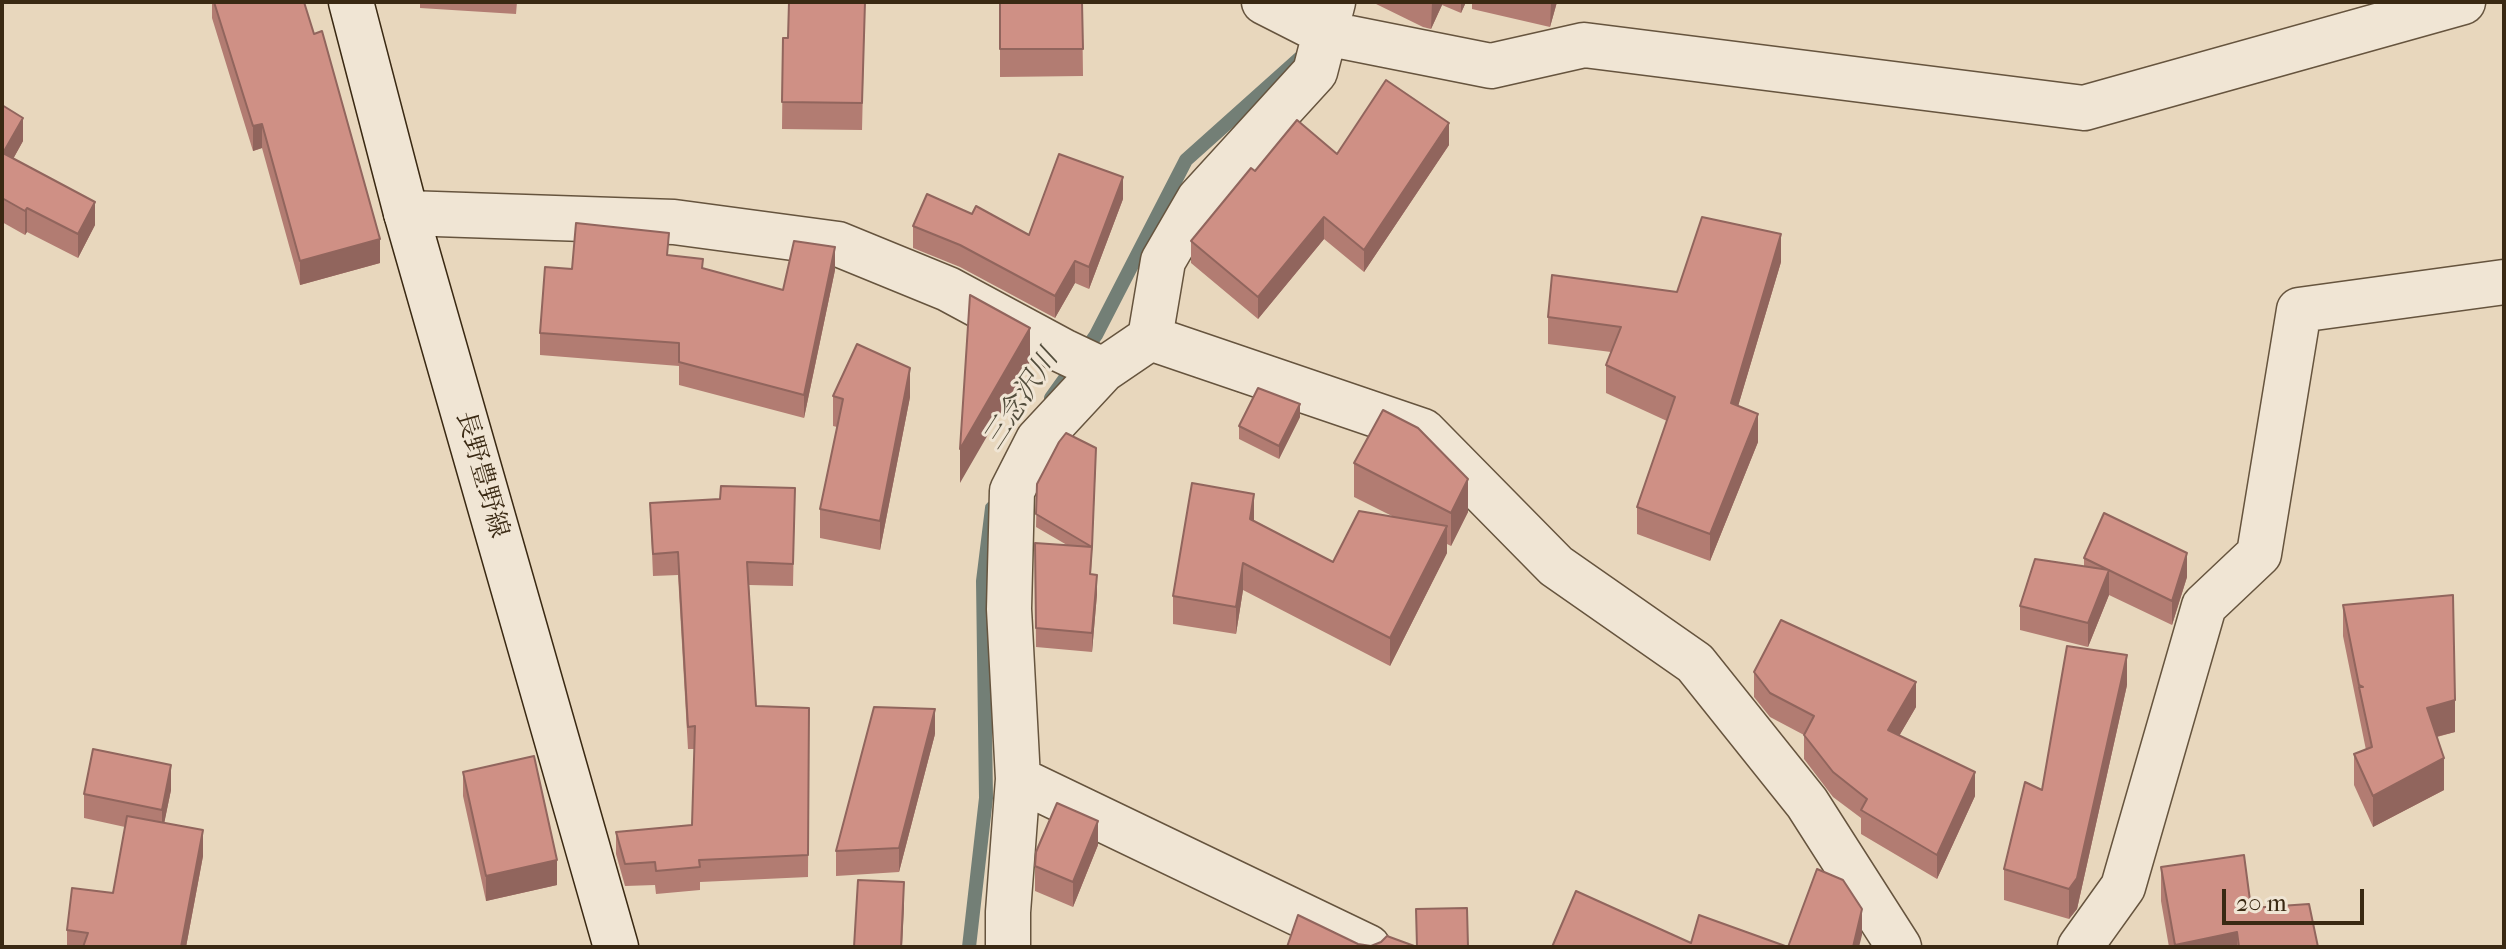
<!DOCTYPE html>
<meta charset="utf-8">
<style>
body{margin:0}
#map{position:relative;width:2506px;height:949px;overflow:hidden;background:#e8d7bd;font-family:"IM FELL French Canon",serif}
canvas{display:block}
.frame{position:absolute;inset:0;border:4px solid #3a2913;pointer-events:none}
.scale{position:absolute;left:2222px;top:889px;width:142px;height:36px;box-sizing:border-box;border:4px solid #3a2913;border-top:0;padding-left:10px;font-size:24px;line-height:28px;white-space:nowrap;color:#3a2913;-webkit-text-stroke:6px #f0e5d4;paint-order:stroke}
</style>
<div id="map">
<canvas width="2506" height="949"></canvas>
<div class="frame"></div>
<div class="scale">20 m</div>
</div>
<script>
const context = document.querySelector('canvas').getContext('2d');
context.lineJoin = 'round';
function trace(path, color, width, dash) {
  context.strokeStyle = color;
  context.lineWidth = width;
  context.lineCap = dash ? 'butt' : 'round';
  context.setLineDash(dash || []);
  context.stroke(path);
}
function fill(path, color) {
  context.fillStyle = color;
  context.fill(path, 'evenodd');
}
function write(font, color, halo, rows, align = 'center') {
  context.font = font + ' "IM FELL French Canon","Noto Serif JP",serif';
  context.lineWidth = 6;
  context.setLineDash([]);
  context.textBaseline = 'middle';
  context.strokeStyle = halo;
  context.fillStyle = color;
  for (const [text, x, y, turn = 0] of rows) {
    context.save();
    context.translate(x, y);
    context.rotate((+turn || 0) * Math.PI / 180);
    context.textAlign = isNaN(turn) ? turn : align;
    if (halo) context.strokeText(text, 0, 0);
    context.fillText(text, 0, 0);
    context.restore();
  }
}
const stream = new Path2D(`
 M1051,398L1096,335L1186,160L1300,58
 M969,947L986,798L983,581L992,508`);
const minor = new Path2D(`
 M1264,2L1325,33L1491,66L1584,45L2084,108L2463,2
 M406,213L674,222L838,244L948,289L1063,351L1103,370
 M1150,338L1423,431L1556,566L1695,663L1807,803L1899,947
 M1018,779L1368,947
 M1008,947V912L1018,779L1009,609L1012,491L1038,440L1103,370L1150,338L1163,261L1199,199L1315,72L1333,2
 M2080,947L2123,887L2204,606L2259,554L2299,310L2504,282`);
const secondary = new Path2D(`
 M351,2L406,213L616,947`);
const wall = new Path2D(`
 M212,2H304L380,263L300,285L262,148L253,151L212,18Z
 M420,2H517L516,14L420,8Z
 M865,2L862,130L782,129L783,38H788Z
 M1000,2H1082L1083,76L1000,77Z
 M1372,2H1466L1461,13L1442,5L1431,29L1423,27Z
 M1472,2H1557L1550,27L1472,9Z
 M2,105L23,141L13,159L95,225L78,258L27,232L25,235L2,222Z
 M1449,145L1364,272L1324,239L1258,319L1191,263V241L1255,171L1337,154Z
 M1123,199L1089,289L1075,283L1055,318L960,267L913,248V226L972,214L1029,235Z
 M669,255L703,269L783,290L835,270L804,418L679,385V366L540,355V333L572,269Z
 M1781,262L1738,406L1758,442L1710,561L1637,534V507L1667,421L1606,393V365L1611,352L1548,344V317L1677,292Z
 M833,396L910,397L880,550L820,538V509L837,427L833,426Z
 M1300,417L1279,459L1239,439V426Z
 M1096,461L1091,574L1097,594L1092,652L1036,647L1035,543L1067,545L1036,527L1037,484Z
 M1354,463L1468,512L1451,546L1447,544V553L1390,666L1243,590L1236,634L1173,624V596L1254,521L1333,562L1394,517L1354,497Z
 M795,488L793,586L749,585L756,706L809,708L808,877L700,882V890L656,894L655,885L625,886L616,854V832L692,825L695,749H688L678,575L653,576L650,503L720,499Z
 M2084,558L2187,577L2172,625L2109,595L2088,647L2020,630V606L2084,566Z
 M2343,605L2455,732L2437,737L2444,790L2373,827L2354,785V754L2366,750L2343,636Z
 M1754,672L1916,707L1899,736L1975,796L1937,879L1861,834V818L1833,797L1804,759V735L1770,717L1754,697Z
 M2127,685L2077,909L2069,919L2004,900V869L2042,790Z
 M935,734L899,872L836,876V851Z
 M463,772L557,885L486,901L463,796Z
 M171,790L164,823L203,856L186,947H67V930L113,893L125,827L84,818V794Z
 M1098,845L1073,907L1035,891V866Z
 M2161,867L2251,908L2318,947H2169L2161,901Z`);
const shadedWall = new Path2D(`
 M1432,2H1442V5L1431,29Z
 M1461,2H1466L1461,13Z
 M1551,2H1557L1550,27Z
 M23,118V141L3,177V153Z
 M1449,123V145L1364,272V250Z
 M262,124V148L253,151V126Z
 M1123,177V199L1089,289V267Z
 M95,202V225L78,258V234Z
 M27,208V232L25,235V211Z
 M1324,217V239L1258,319V297Z
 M1781,234V262L1731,430V403Z
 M380,239V263L300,285V261Z
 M835,247V270L804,418V395Z
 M1075,261V283L1055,318V296Z
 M1030,328V362L960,483V449Z
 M910,368V397L880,550V521Z
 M1300,404V417L1279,459V446Z
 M1758,414V442L1710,561V534Z
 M1468,479V512L1451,546V513Z
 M1254,494V521L1250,519Z
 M1447,526V553L1390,666V638Z
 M2187,553V577L2172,625V601Z
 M1243,563V590L1236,634V607Z
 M2109,570V595L2088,647V623Z
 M1097,575V594L1092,652V633Z
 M2127,655V685L2077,909L2069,919V889Z
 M1916,682V707L1888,755V730Z
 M2455,700V732L2427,739V708Z
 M935,709V734L899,872V848Z
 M2444,758V790L2373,827V796Z
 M171,765V790L162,834V810Z
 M1975,772V796L1937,879V855Z
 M1098,821V845L1073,907V882Z
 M203,830V856L186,947H181Z
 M557,860V885L486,901V876Z
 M904,882V907L902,947H901Z
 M1862,909V935L1859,947H1853Z
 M2237,932V947H2175V945Z`);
const building = new Path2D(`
 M214,2H304L314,34L322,31L380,239L300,261L262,124L253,126Z
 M789,2H865L862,103L782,102L783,38H788Z
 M1000,2H1082L1083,49H1000Z
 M1386,80L1449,123L1364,250L1324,217L1258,297L1191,241L1251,168L1255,171L1297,120L1337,154Z
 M2,105L23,118L3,153L95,202L78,234L27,208L25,211L2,198Z
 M1059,154L1123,177L1089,267L1075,261L1055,296L960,245L913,226L927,194L972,214L976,206L1029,235Z
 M1702,217L1781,234L1731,403L1758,414L1710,534L1637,507L1675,397L1606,365L1621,327L1548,317L1552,275L1677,292Z
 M576,223L669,233L667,255L703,259L702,268L783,290L794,241L835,247L804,395L679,362V343L540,333L545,267L572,269Z
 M970,295L1030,328L960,449Z
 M857,344L910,368L880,521L820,509L843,399L833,396Z
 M1258,388L1300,404L1279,446L1239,426Z
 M1383,410L1418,428L1468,479L1451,513L1354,463Z
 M1066,433L1096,448L1092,547L1036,514L1037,484L1059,442Z
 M1192,483L1254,494L1250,519L1333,562L1359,511L1447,526L1390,638L1243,563L1236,607L1173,596Z
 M721,486L795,488L793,564L747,562L756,706L809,708L808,855L699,860L700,867L656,871L655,862L625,864L616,832L692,825L695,726L688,727L678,552L653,554L650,503L720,499Z
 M2104,513L2187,553L2172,601L2084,558Z
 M1035,543L1092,547L1090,574L1097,575L1092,633L1036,628Z
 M2035,559L2109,570L2088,623L2020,606Z
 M2453,595L2455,700L2427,708L2444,758L2373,796L2354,754L2372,747L2359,687H2363L2359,685L2343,605Z
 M1781,620L1916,682L1888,730L1975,772L1937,855L1861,810L1867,799L1833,772L1804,735L1814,716L1770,693L1754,672Z
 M2067,646L2127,655L2077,878L2069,889L2004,869L2025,782L2042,790Z
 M874,707L935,709L899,848L836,851Z
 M93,749L171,765L162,810L84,794Z
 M534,756L557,860L486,876L463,772Z
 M1057,803L1098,821L1073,882L1035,866L1036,852Z
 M127,816L203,830L181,947H83L88,933L67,930L72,888L113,893Z
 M2244,855L2251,908L2309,904L2318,947H2239L2237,932L2175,945L2161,867Z
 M1817,869L1843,880L1862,909L1853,947H1552L1576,891L1691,943L1699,915L1788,947Z
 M858,880L904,882L901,947H854Z
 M1467,908L1468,947H1417L1416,909Z
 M1298,915L1358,944L1371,946L1381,942L1387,936L1417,947H1287Z`);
const streetNames = [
 ["長野豊野線",481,475,74]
];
const waterNames = [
 ["三念沢川",1022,400,-57]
];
trace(stream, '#737f76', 14);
trace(minor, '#66543e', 47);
trace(secondary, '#3a2913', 47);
trace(minor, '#f0e5d4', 44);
trace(secondary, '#f0e5d4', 44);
fill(wall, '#b27c72');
fill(shadedWall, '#91655d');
fill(building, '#cf9085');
trace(building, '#91655d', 2);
write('26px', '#3a2913', '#f0e5d4', streetNames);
write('italic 28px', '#524d3c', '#f0e5d4', waterNames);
</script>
